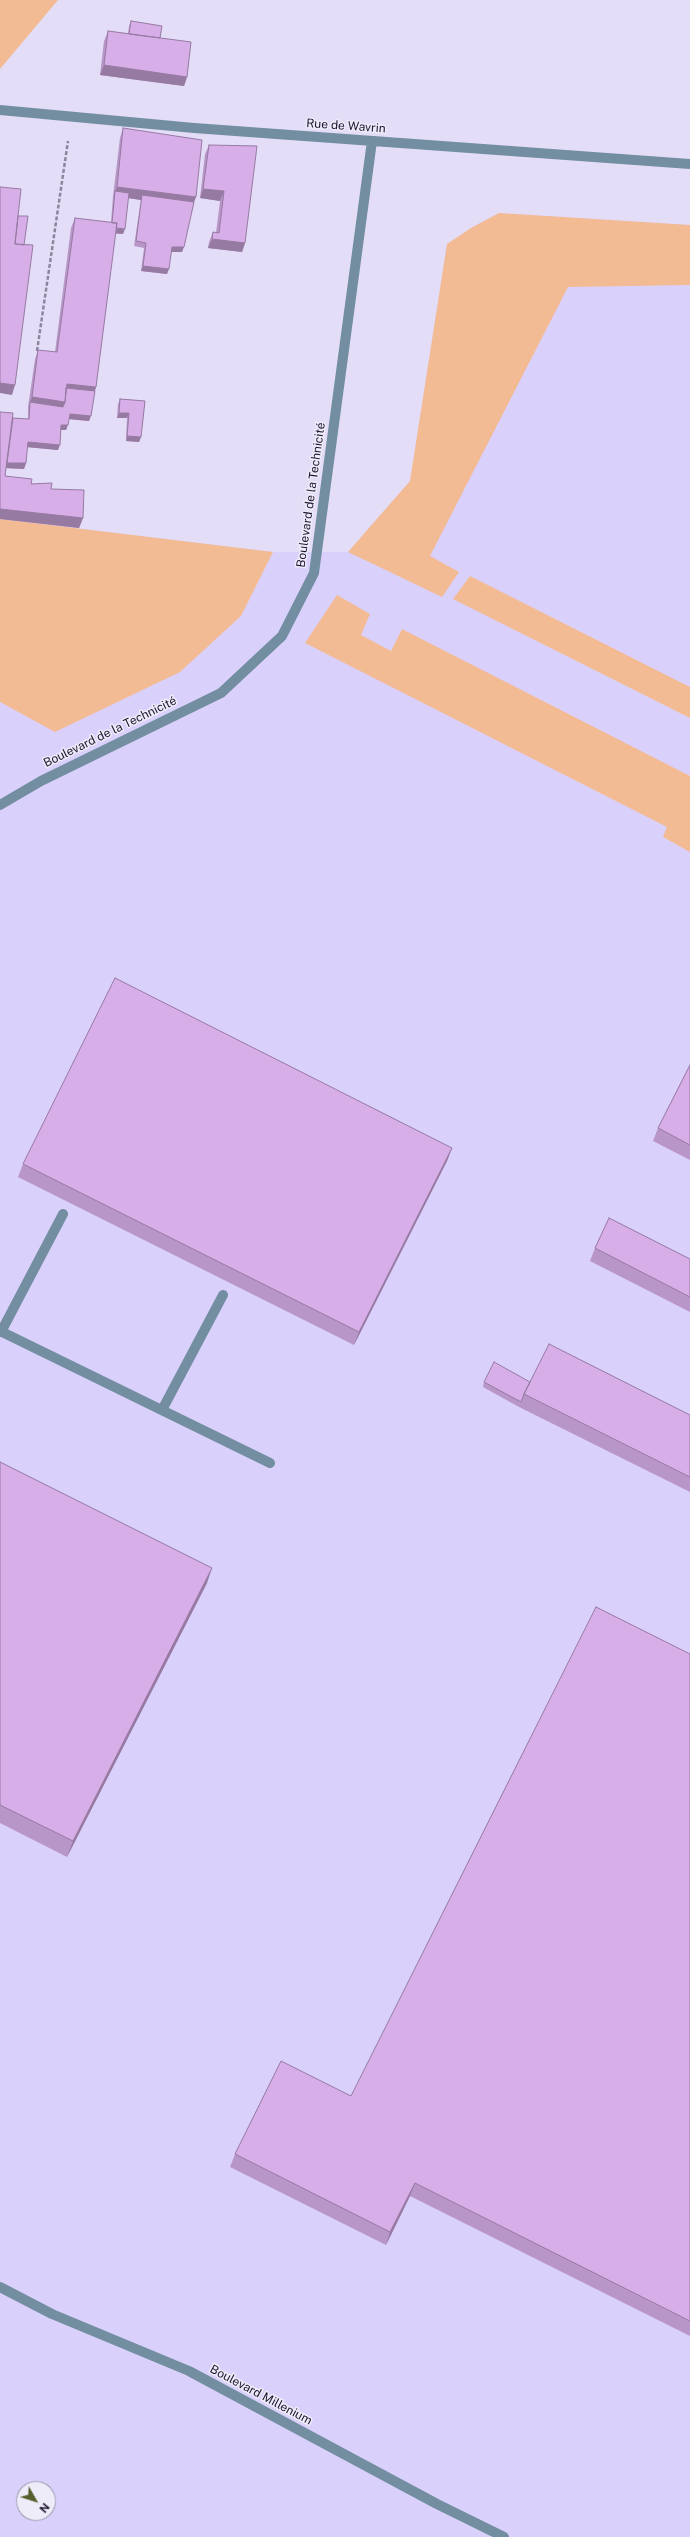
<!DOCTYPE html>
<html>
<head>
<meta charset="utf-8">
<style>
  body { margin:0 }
  #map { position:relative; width:690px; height:2537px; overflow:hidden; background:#e3ddf8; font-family:"Public Sans",sans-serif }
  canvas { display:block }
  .north { position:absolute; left:16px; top:2481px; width:40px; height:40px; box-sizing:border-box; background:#efecfa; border:1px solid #9b96a8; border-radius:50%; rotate:129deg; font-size:11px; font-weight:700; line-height:16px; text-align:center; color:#1c152d }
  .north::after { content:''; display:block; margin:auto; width:14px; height:18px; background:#575e2c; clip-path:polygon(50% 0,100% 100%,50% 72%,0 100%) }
</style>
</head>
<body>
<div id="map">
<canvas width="690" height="2537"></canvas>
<div class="north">N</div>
</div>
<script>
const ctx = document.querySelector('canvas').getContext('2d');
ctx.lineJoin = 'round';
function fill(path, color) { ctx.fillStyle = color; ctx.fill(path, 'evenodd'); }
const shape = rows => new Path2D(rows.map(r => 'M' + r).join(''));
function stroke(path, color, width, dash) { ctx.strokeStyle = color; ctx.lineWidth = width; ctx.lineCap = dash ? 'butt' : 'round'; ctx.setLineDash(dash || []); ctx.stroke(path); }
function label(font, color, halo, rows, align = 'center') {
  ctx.font = font + ' "Public Sans",sans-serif'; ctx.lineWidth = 3; ctx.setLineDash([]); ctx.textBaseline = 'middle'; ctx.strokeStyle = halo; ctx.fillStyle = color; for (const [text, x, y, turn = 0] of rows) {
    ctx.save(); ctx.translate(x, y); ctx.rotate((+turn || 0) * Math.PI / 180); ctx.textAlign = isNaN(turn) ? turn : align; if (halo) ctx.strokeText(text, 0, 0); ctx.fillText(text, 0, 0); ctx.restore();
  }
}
fill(shape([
  [499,213,690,225,690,2537,0,2537,0,519,273,552,348,552,410,481,447,244,471,228],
  [24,2489,48,2489,48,2513,24,2513]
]), '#dad0fc');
fill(shape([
  [0,0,58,0,0,69],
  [499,213,690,225,690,285,568,287,430,556,459,572,442,597,348,552,410,481,447,244,471,228],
  [0,519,273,552,241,616,180,672,55,732,0,702],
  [470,576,690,687,690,718,453,599],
  [337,595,370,614,361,635,391,651,402,629,690,776,690,852,663,837,667,827,305,643]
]), '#f3bb94');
stroke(shape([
  [37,351,68,141]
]), '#8b859e', 2.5, [4, 2]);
stroke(shape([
  [0,110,194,128,690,164],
  [0,805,41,781,221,693,282,636,314,573,372,141],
  [0,1331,270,1463],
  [1,1332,63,1214],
  [162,1410,223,1295],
  [0,2287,52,2314,189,2371,437,2504,504,2537]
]), '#728ea0', 10);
fill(shape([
  [131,21,160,38,187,77,184,86,100,75,104,41,108,31,128,34,129,26],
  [123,128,196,197,194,202,182,252,171,252,167,274,141,271,144,248,134,246,141,200,128,198,123,234,115,233,96,387,95,391,89,421,69,419,66,430,61,430,58,450,27,447,26,463,24,469,6,468,5,476,51,489,83,518,79,528,0,519,0,412,13,418,28,419,28,407,35,359,38,350,55,352,71,228,75,218,111,223,113,196,120,138],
  [209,145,245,243,242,252,208,248,209,242,213,232,216,233,220,201,200,198,205,154],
  [120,399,145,401,141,437,139,442,126,441,127,418,117,418,118,404],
  [690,1065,690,1160,653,1141,658,1128],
  [452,1148,447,1161,354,1345,18,1177,23,1164],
  [595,1248,690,1259,690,1312,590,1261],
  [484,1382,530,1382,690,1415,690,1492,519,1407,483,1387],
  [0,1462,207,1583,67,1857,0,1823],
  [690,1654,690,2336,410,2196,386,2245,230,2167,235,2154,351,2096]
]), '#b996c8');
fill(shape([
  [104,65,187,77,184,86,100,75],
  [117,187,196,197,192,207,142,195,141,200,115,196,115,191,113,196],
  [203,189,224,191,220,201,200,198],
  [112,228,125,229,123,234,110,233],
  [212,239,245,243,242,252,208,248],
  [172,247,184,247,182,252,170,252],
  [143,266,169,269,167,274,141,271],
  [0,383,15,385,12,395,0,393],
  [67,384,96,387,93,397,64,393],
  [32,397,65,402,61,412,30,402],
  [119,413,129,413,127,418,117,418],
  [70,414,91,416,89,421,68,419],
  [61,425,68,425,66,430,59,430],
  [127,436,141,437,139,442,126,441],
  [28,442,60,445,58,450,26,447],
  [6,463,26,463,24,469,4,468],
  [0,509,83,518,79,528,0,519],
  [452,1148,447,1161,354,1345,359,1332],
  [212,1568,207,1583,67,1857,73,1841],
  [415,2183,410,2196,386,2245,390,2232]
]), '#967aa2');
const building = shape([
  [131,21,162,26,160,38,129,34,131,21],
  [108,31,191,42,187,77,104,65,108,31],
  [123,128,202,140,196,197,117,187,123,128],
  [209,145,257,146,245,243,212,239,213,232,219,233,224,191,203,189,209,145],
  [0,187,21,189,15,244,33,245,15,385,0,383,0,187],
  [115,191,129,193,125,229,116,228,117,223,112,223,115,191],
  [142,195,194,202,184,247,172,247,169,269,143,266,146,243,136,241,142,195],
  [18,216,28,216,24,245,15,244,18,216],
  [75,218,117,223,96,387,67,384,65,402,32,397,38,350,57,352,75,218],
  [66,388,95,391,91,416,70,414,68,425,61,425,60,445,28,442,26,463,7,463,13,418,29,419,30,402,63,407,65,402,66,388],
  [120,399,145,401,141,437,127,436,129,413,119,413,120,399],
  [0,412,13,413,5,476,32,479,31,484,52,483,51,489,84,490,83,518,0,509,0,412],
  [115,978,452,1148,359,1332,23,1164,115,978],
  [690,1065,690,1145,658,1128,690,1065],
  [609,1218,690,1259,690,1297,595,1248,609,1218],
  [549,1344,690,1415,690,1477,524,1394,549,1344],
  [494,1362,530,1382,524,1394,521,1402,484,1382,494,1362],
  [0,1462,212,1568,73,1841,0,1805,0,1462],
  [596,1607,690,1654,690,2321,415,2183,390,2232,235,2154,281,2061,351,2096,596,1607]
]);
fill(building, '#d7aee8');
stroke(building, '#967aa2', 1);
label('12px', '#1c152d', '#efecfa', [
  ["Rue de Wavrin",346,126,4],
  ["Boulevard de la Technicité",311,495,-82],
  ["Boulevard de la Technicité",110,732,-26],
  ["Boulevard Millenium",261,2395,28]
]);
</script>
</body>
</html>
